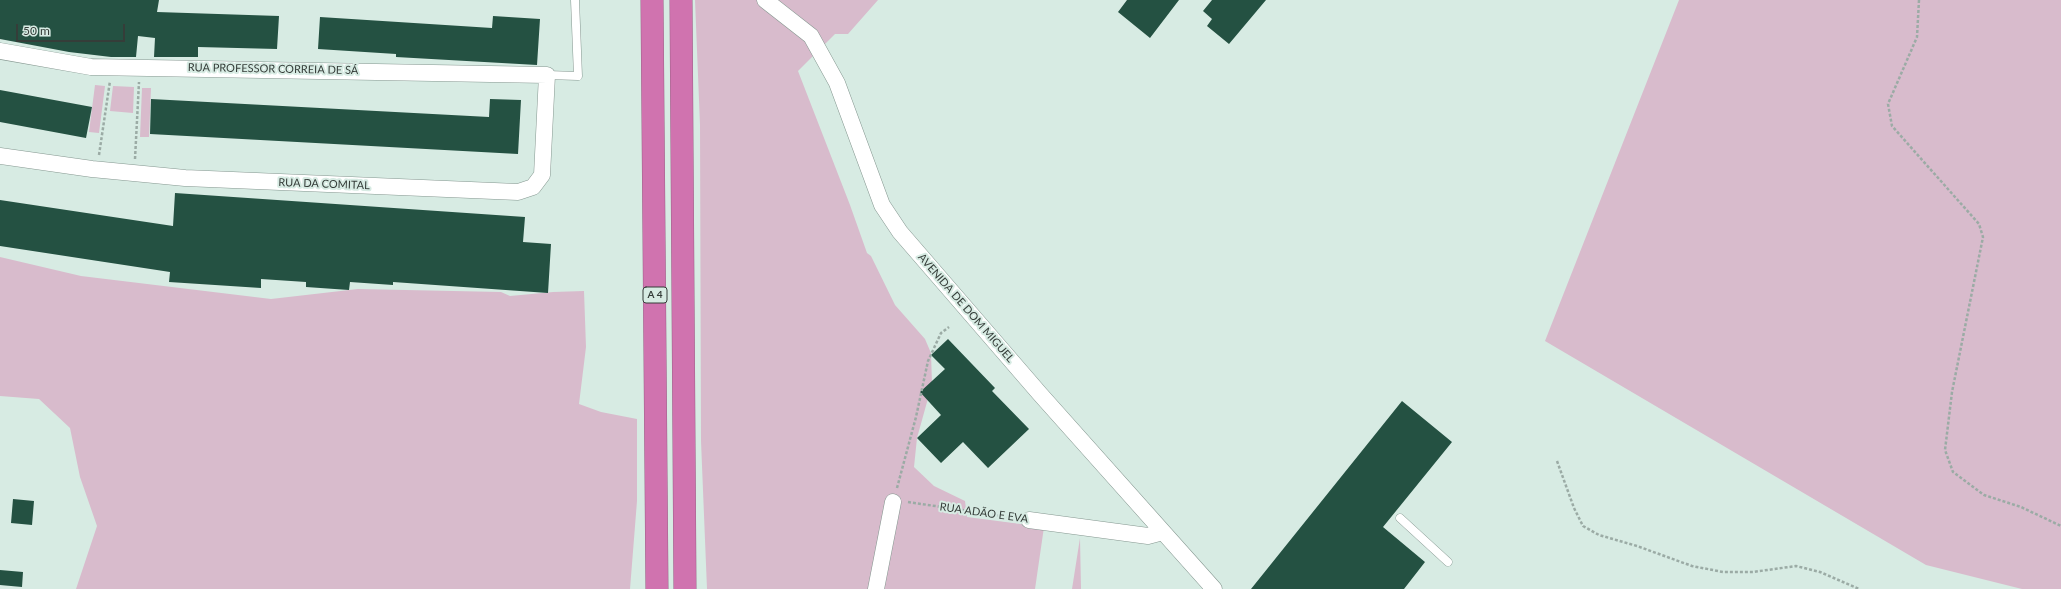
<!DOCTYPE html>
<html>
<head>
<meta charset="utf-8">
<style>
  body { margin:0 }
  #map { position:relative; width:2061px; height:589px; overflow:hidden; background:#d7ebe3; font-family:Lato,sans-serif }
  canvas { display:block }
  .scale { position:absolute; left:16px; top:24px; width:109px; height:18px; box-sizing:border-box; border:2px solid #353d39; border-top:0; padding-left:5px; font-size:12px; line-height:14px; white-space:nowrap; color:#353d39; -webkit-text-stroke:3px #d7ebe3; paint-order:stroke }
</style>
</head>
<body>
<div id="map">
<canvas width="2061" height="589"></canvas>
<div class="scale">50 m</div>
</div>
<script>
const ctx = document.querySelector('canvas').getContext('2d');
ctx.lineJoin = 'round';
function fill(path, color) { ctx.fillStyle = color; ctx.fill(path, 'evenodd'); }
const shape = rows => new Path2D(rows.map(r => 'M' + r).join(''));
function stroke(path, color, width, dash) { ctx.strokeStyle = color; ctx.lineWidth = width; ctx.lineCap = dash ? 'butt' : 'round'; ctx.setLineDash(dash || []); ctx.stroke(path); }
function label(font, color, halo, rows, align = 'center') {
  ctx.font = font + ' Lato,sans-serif'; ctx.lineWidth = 4; ctx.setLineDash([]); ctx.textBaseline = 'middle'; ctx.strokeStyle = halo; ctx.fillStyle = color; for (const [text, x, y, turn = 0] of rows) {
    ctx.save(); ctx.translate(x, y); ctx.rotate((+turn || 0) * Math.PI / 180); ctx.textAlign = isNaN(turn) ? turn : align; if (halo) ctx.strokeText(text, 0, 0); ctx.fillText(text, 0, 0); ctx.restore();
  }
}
fill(shape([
  [695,0,878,0,848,34,835,34,798,71,850,205,867,253,871,256,895,305,925,339,931,353,932,384,917,438,914,467,934,486,965,501,967,517,1044,527,1035,589,707,589,701,441,700,125],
  [1679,0,2061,0,2061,589,2022,589,1926,565,1545,341],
  [95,85,105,86,99,133,89,132],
  [113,86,134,87,133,113,110,111],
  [142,88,151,88,149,137,140,137],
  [0,257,81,276,271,299,358,289,501,292,510,296,553,292,584,291,586,347,579,404,601,412,637,419,637,501,630,589,76,589,97,526,80,477,70,428,39,399,0,396],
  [1080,538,1081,589,1072,589]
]), '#d8bbcc');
fill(shape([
  [0,0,159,0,157,12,279,16,277,49,198,47,198,57,154,57,155,38,138,36,136,57,111,57,69,52,0,39],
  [1127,0,1179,0,1150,38,1118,12],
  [1212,0,1266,0,1229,44,1207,26,1212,19,1203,11],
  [493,16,540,19,537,65,396,57,396,54,318,49,320,17,492,28],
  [0,90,92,107,86,138,0,122],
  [151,99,489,117,490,99,521,100,518,154,150,134],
  [175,193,525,217,523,242,551,244,548,293,393,282,393,285,350,282,349,290,306,287,306,282,261,279,261,288,169,282,170,272,0,246,0,200,173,226],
  [948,339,995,388,992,391,1029,429,988,468,963,442,941,463,917,438,941,415,920,392,945,369,931,355],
  [1402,401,1452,442,1383,527,1425,562,1404,589,1251,589],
  [13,499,34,501,32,525,11,523],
  [0,570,23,572,22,587,0,585]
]), '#245142');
const lane = shape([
  [547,75,578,76,575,0],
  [1400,518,1448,562]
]);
const street = shape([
  [765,0,811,36,837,83,882,205,900,232,1040,394,1214,589],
  [0,51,91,67,547,75,542,175,533,187,518,192,185,178,92,169,0,156],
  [1029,520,1148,536,1163,532],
  [876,589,893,502]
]);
const highway = shape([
  [652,0,657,589],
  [681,0,685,589]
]);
stroke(lane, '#859790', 9);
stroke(street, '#859790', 17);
stroke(highway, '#9a6086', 23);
stroke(shape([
  [1919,0,1917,37,1888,104,1892,126,1979,224,1983,237,1952,392,1945,450,1953,472,1984,495,2021,507,2061,526],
  [99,155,110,81],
  [135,159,139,82],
  [1557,461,1574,508,1583,526,1599,535,1637,546,1692,566,1723,572,1753,572,1796,566,1820,572,1859,589],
  [897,488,916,417,928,361,941,333,949,327],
  [908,502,1016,518]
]), '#9baba5', 2.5, [3, 2]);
stroke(lane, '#fff', 8);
stroke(street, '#fff', 16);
stroke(highway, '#d073af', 22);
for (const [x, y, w] of [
  [655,295,24]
]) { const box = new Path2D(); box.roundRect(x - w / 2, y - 8, w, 16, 3); ctx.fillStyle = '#d7ebe3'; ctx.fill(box); stroke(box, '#353d39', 1); }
label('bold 10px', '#353d39', null, [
  ["A 4",655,295]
]);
label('11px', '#353d39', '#d7ebe3', [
  ["RUA PROFESSOR CORREIA DE SÁ",273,69,1],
  ["RUA DA COMITAL",324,184,2],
  ["AVENIDA DE DOM MIGUEL",966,308,49],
  ["RUA ADÃO E EVA",984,513,8]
]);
</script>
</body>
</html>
